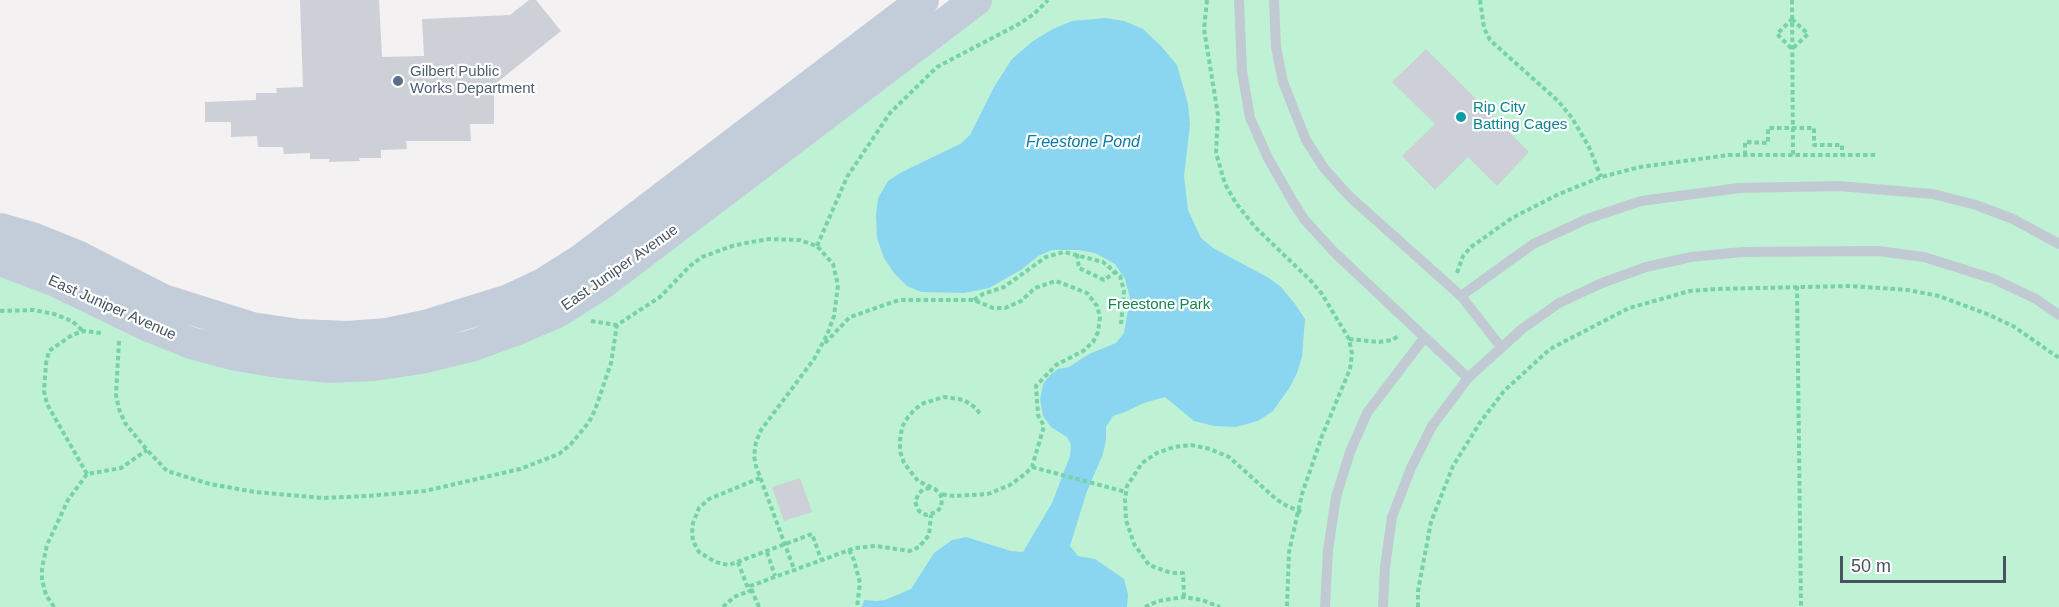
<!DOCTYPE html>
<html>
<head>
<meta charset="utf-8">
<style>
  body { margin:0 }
  #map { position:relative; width:2059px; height:607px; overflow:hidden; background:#f3f1f1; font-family:Arial,sans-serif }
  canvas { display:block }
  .scale { position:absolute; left:1840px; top:556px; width:166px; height:27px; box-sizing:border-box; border:3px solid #485360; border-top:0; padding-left:8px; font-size:18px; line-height:21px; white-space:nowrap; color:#485360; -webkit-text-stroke:4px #fff; paint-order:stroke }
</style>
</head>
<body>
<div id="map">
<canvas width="2059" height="607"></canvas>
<div class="scale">50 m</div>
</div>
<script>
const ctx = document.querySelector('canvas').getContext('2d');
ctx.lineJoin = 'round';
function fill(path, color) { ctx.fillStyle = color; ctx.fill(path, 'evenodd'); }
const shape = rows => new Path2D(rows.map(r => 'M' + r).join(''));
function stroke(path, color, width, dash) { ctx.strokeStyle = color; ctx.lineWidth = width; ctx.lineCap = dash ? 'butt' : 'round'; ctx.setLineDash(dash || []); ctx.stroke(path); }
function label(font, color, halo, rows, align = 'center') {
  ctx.font = font + ' Arial,sans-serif'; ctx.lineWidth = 4.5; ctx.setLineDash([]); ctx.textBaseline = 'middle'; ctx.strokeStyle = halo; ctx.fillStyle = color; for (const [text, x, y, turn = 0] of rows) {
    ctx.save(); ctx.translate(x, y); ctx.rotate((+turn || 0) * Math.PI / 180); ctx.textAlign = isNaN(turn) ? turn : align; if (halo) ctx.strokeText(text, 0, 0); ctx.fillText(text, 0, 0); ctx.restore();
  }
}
fill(shape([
  [992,0,2059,0,2059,607,0,607,0,272,174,351,477,355,928,48]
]), '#bff2d5');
fill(shape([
  [1106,18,1124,21,1143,29,1161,46,1177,65,1188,104,1190,125,1184,176,1188,210,1201,238,1213,248,1269,278,1281,287,1295,304,1305,319,1302,357,1297,373,1290,387,1273,411,1258,421,1236,427,1214,426,1194,421,1165,397,1144,403,1125,412,1113,416,1106,427,1106,440,1103,454,1087,491,1070,546,1078,556,1095,559,1124,579,1128,594,1127,607,862,607,864,600,877,601,885,600,911,589,934,553,952,540,966,537,1011,551,1023,552,1052,503,1070,456,1071,445,1067,437,1051,427,1043,416,1040,399,1043,384,1050,375,1058,369,1069,367,1089,354,1116,343,1124,333,1130,298,1125,279,1115,264,1095,253,1078,250,1052,250,1038,256,1021,270,989,288,964,293,921,292,907,286,894,273,884,258,877,238,876,216,878,198,888,181,902,172,960,144,970,135,994,87,1012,59,1033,41,1053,29,1072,21]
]), '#8ad6f1');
fill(shape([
  [300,0,379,0,382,57,424,56,422,19,510,15,529,0,536,0,561,31,494,85,494,124,470,124,471,141,406,141,407,149,381,150,381,158,359,158,360,161,329,162,329,159,310,159,310,153,284,154,283,147,258,147,257,136,231,137,231,122,205,122,205,102,256,100,256,93,277,93,276,88,303,87],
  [1426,49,1529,152,1497,186,1468,157,1435,190,1402,156,1435,124,1392,82],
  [800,478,812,512,784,521,772,487]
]), '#cdd0d6');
stroke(shape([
  [1207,0,1204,29,1218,115,1216,153,1225,184,1236,203,1255,227,1311,281,1322,294,1349,339,1352,354,1350,369,1322,436,1302,494,1289,552,1287,607],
  [1480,0,1484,28,1490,40,1559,102,1572,118,1589,147,1601,177],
  [1792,0,1793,155],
  [1792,19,1808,34,1792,49,1777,34,1792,19],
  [1745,155,1745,142,1768,143,1768,128,1814,128,1814,145,1842,145,1842,155],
  [817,246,847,177,890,113,937,67,1019,24,1034,14,1048,0],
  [1077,254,1079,268,1104,280,1115,272],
  [1457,273,1463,256,1471,247,1512,218,1559,194,1601,177,1640,167,1729,155,1877,155],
  [1797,286,1801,607],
  [974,300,983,294,1004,287,1046,257,1064,252,1103,262,1120,276,1124,291,1121,324],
  [0,311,34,310,54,314,72,321,83,331],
  [591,321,617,325],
  [1349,339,1379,342,1392,340,1400,335],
  [119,341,116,395,119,409,125,423,147,450,167,471,210,484,255,492,323,498,368,496,425,491,520,469,559,454,571,444,589,422,595,410,611,363,617,325,660,297,690,266,702,257,732,246,751,242,769,239,800,240,817,246,833,264,838,285,834,316,827,335,814,359,761,430,756,442,754,456,756,466,794,569],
  [825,343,850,317,899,300,974,300,993,308,1005,308,1021,301,1035,288,1056,281,1087,293,1097,306,1100,317,1098,332,1093,342,1083,351,1056,365,1036,386,1038,415,1044,426,1032,467,1025,474,1010,485,988,494,954,496,940,494],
  [1032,467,1126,492],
  [87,474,47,404,44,391,46,363,49,351,72,335,84,331,101,333],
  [760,478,709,499,699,508,693,523,692,533,693,541,699,552,715,562,729,565,812,534,821,559],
  [930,488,924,489,919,493,915,502,919,511,926,515,937,512,941,507,942,499,940,494,935,489,918,481,904,463,900,451,900,440,902,427,908,417,915,409,924,403,944,397,964,400,976,408,980,414],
  [849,550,854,560,860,583,857,607],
  [767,552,775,576],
  [738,562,749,591],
  [1184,597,1183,573,1171,573,1149,565,1134,544,1126,520,1125,499,1127,486,1142,463,1157,453,1174,447,1191,445,1210,449,1229,457,1276,499,1287,506,1304,513],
  [54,607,46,595,42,580,42,568,47,545,68,500,87,474,121,468,147,450],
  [723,607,734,597,752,590],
  [759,607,750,586,855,548,876,546,910,551,919,547,929,535,931,515],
  [1145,607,1158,601,1184,597,1202,600,1220,607],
  [1418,607,1418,591,1431,522,1453,466,1479,424,1504,391,1550,349,1629,308,1690,291,1716,289,1850,286,1908,290,1939,296,1987,314,2013,326,2059,358]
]), '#75d2a9', 4, [4.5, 3]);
stroke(shape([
  [1239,0,1242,71,1250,118,1268,158,1293,202,1304,219,1334,252,1468,378],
  [1274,0,1276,47,1283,82,1306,140,1324,168,1349,196,1461,296,1501,347],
  [1461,296,1533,244,1587,219,1641,201,1739,188,1839,186,1933,194,1976,205,2013,219,2059,244],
  [1325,607,1328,550,1336,497,1350,452,1367,413,1424,338],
  [1383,607,1385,567,1392,517,1411,468,1432,426,1468,378,1522,329,1559,303,1602,283,1646,267,1691,257,1742,252,1878,251,1924,257,1994,279,2036,299,2059,315]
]), '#c1cad3', 10);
stroke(shape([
  [0,229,35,239,77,256,163,300,252,328,299,335,348,337,387,334,425,326,509,300,543,284,581,260,923,0],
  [0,260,56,281,151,327,191,343,236,355,279,362,330,367,374,365,421,358,471,346,515,330,557,312,600,285,976,0]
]), '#c3cdda', 32);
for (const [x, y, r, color] of [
  [398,81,6,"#5c6f8a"],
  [1461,117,6,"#0f9aa8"]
]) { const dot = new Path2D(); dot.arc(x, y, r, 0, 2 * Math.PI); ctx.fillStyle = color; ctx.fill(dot); stroke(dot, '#fff', 2); }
label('15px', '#4e5e75', '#fff', [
  ["Gilbert Public",410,72],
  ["Works Department",410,89]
], 'left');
label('15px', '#0d838f', '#fff', [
  ["Rip City",1473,108],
  ["Batting Cages",1473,125]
], 'left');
label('15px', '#485360', '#fff', [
  ["East Juniper Avenue",620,268,-35],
  ["East Juniper Avenue",112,308,24]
]);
label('15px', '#138753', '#fff', [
  ["Freestone Park",1159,305]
]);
label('italic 16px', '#067ba5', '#fff', [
  ["Freestone Pond",1083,143]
]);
</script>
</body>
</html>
